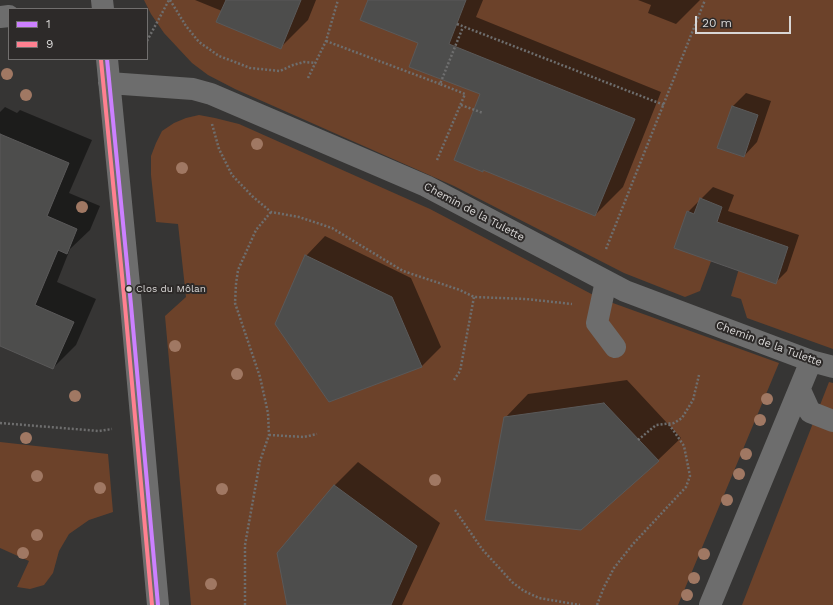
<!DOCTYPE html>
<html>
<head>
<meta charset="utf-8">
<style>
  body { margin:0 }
  #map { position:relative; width:833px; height:605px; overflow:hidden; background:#363534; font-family:"Work Sans",sans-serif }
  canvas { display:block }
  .legend { position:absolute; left:8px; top:8px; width:140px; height:52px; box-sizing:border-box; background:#2d2a29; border:1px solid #716f6e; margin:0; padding:5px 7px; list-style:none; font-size:12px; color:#d8d6d5 }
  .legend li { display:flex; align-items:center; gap:8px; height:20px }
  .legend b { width:20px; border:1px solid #716f6e }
  .scale { position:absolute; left:695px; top:16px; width:96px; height:18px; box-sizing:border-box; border:2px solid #d8d6d5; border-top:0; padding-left:5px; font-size:12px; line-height:14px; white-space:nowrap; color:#d8d6d5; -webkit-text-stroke:3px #2d2a29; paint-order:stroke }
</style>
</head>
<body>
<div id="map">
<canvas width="833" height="605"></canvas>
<ul class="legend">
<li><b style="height:5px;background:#cc80ff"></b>1</li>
<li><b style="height:5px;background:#ff8090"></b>9</li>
</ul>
<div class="scale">20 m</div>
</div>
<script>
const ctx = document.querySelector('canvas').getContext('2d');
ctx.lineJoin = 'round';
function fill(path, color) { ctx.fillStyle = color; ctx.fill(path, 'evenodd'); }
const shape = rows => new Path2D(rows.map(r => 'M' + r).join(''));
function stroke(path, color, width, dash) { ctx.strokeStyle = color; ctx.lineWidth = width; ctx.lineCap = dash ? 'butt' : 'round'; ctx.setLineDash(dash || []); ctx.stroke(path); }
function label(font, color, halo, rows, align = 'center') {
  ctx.font = font + ' "Work Sans",sans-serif'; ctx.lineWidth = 4; ctx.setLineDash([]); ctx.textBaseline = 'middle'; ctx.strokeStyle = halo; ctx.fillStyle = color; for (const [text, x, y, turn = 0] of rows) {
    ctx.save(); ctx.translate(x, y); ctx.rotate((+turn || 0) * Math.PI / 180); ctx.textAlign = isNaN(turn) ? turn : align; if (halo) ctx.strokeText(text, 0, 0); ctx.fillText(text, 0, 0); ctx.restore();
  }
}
fill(shape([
  [144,0,833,0,833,349,747,318,741,299,731,296,740,265,713,256,700,291,685,297,624,273,454,186,235,89,208,75,192,63,164,33,151,14],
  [199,115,215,118,239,124,430,209,599,298,779,363,678,605,191,605,165,316,186,297,178,224,156,222,151,175,151,156,156,143,162,131,174,123,186,118],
  [829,382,833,383,833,605,742,605],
  [0,442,108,454,113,512,89,520,69,534,59,551,53,573,44,585,30,589,17,587,29,561,0,548]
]), '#6c422a');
fill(shape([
  [195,0,316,0,308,20,281,47,222,11],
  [369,0,483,0,476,17,661,92,623,187,595,215,481,93],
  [638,0,700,0,676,24,648,13,651,5],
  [746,93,771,101,757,142,744,156,733,106],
  [5,107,17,113,20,110,92,140,69,193,100,206,90,230,70,249,57,282,96,299,76,345,53,368,0,345,0,112],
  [713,187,734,195,728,211,799,235,787,271,775,283,688,212],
  [325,236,411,278,441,347,422,366,329,400,306,256],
  [627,380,681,438,658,460,505,418,528,394],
  [358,462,440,523,402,605,288,605,278,553,335,485]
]), '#0007');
const building = shape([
  [226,0,301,0,281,49,216,22,226,0],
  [368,0,466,0,449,44,635,119,595,216,483,170,483,172,454,160,480,94,409,67,418,43,360,20,368,0],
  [732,106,758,115,744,157,717,148,732,106],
  [0,134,69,163,47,216,77,229,67,254,58,250,35,305,74,322,53,369,0,346,0,134],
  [700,198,722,207,717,222,788,247,776,284,674,248,687,211,694,214,700,198],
  [305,255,392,297,422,367,329,402,275,324,305,255],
  [604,403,659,461,581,530,485,520,504,417,604,403],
  [334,485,417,546,391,605,287,605,277,553,334,485]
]);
fill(building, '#4d4d4c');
stroke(building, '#5a5959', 1);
stroke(shape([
  [170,0,186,26,199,42,219,56,235,62,250,68,280,71,293,65,304,62,316,63],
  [457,24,664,105],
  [147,41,169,0],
  [326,41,440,84],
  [308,78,326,41,338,0],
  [461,105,483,113],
  [212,124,219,149,232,175,252,196,271,212,299,217,332,228,403,271,460,290,474,297,526,299,572,304],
  [437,160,465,94,440,84,463,27],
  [606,249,705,0],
  [454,380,460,371,474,297],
  [0,423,99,431,112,429],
  [269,435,304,437,317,434],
  [638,440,656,425,674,423,682,418,693,400,699,375],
  [455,510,482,549,512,582,524,591,539,598,580,605],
  [245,605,245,545,260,461,269,435,268,413,260,377,235,303,236,284,238,270,256,230,271,212],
  [597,605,604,587,614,568,633,544,686,487,690,476,684,446,678,437,668,423]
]), '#6e6e6e', 2.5, [2, 2]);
stroke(shape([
  [102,0,103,9],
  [0,17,9,16],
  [107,59,131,305,158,605],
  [109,83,193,89,211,94,426,186,625,291,811,361,833,367],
  [606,281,597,323,615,347],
  [800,390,810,412,833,421],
  [710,605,811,361]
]), '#6d6d6d', 22);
stroke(shape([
  [107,59,131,305,158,605]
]), '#cc80ff', 4);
stroke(shape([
  [101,60,125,306,152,605]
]), '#ff8090', 4);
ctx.fillStyle = '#a07863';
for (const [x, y] of [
  [7,74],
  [26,95],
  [257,144],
  [182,168],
  [82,207],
  [175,346],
  [237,374],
  [75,396],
  [767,399],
  [760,420],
  [26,438],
  [746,454],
  [739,474],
  [37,476],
  [435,480],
  [100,488],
  [222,489],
  [727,500],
  [37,535],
  [23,553],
  [704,554],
  [694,578],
  [211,584],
  [687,595]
]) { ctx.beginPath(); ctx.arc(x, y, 6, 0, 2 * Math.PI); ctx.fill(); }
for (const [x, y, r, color] of [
  [129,289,3.5,"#d8d6d5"]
]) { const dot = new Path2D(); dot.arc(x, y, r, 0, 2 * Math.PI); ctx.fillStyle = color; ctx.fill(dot); stroke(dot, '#2d2a29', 1.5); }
label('10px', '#d8d6d5', '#2d2a29', [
  ["Clos du Môlan",136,289]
], 'left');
label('11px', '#d8d6d5', '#2d2a29', [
  ["Chemin de la Tulette",474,212,28],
  ["Chemin de la Tulette",769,344,20]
]);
</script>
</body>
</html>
